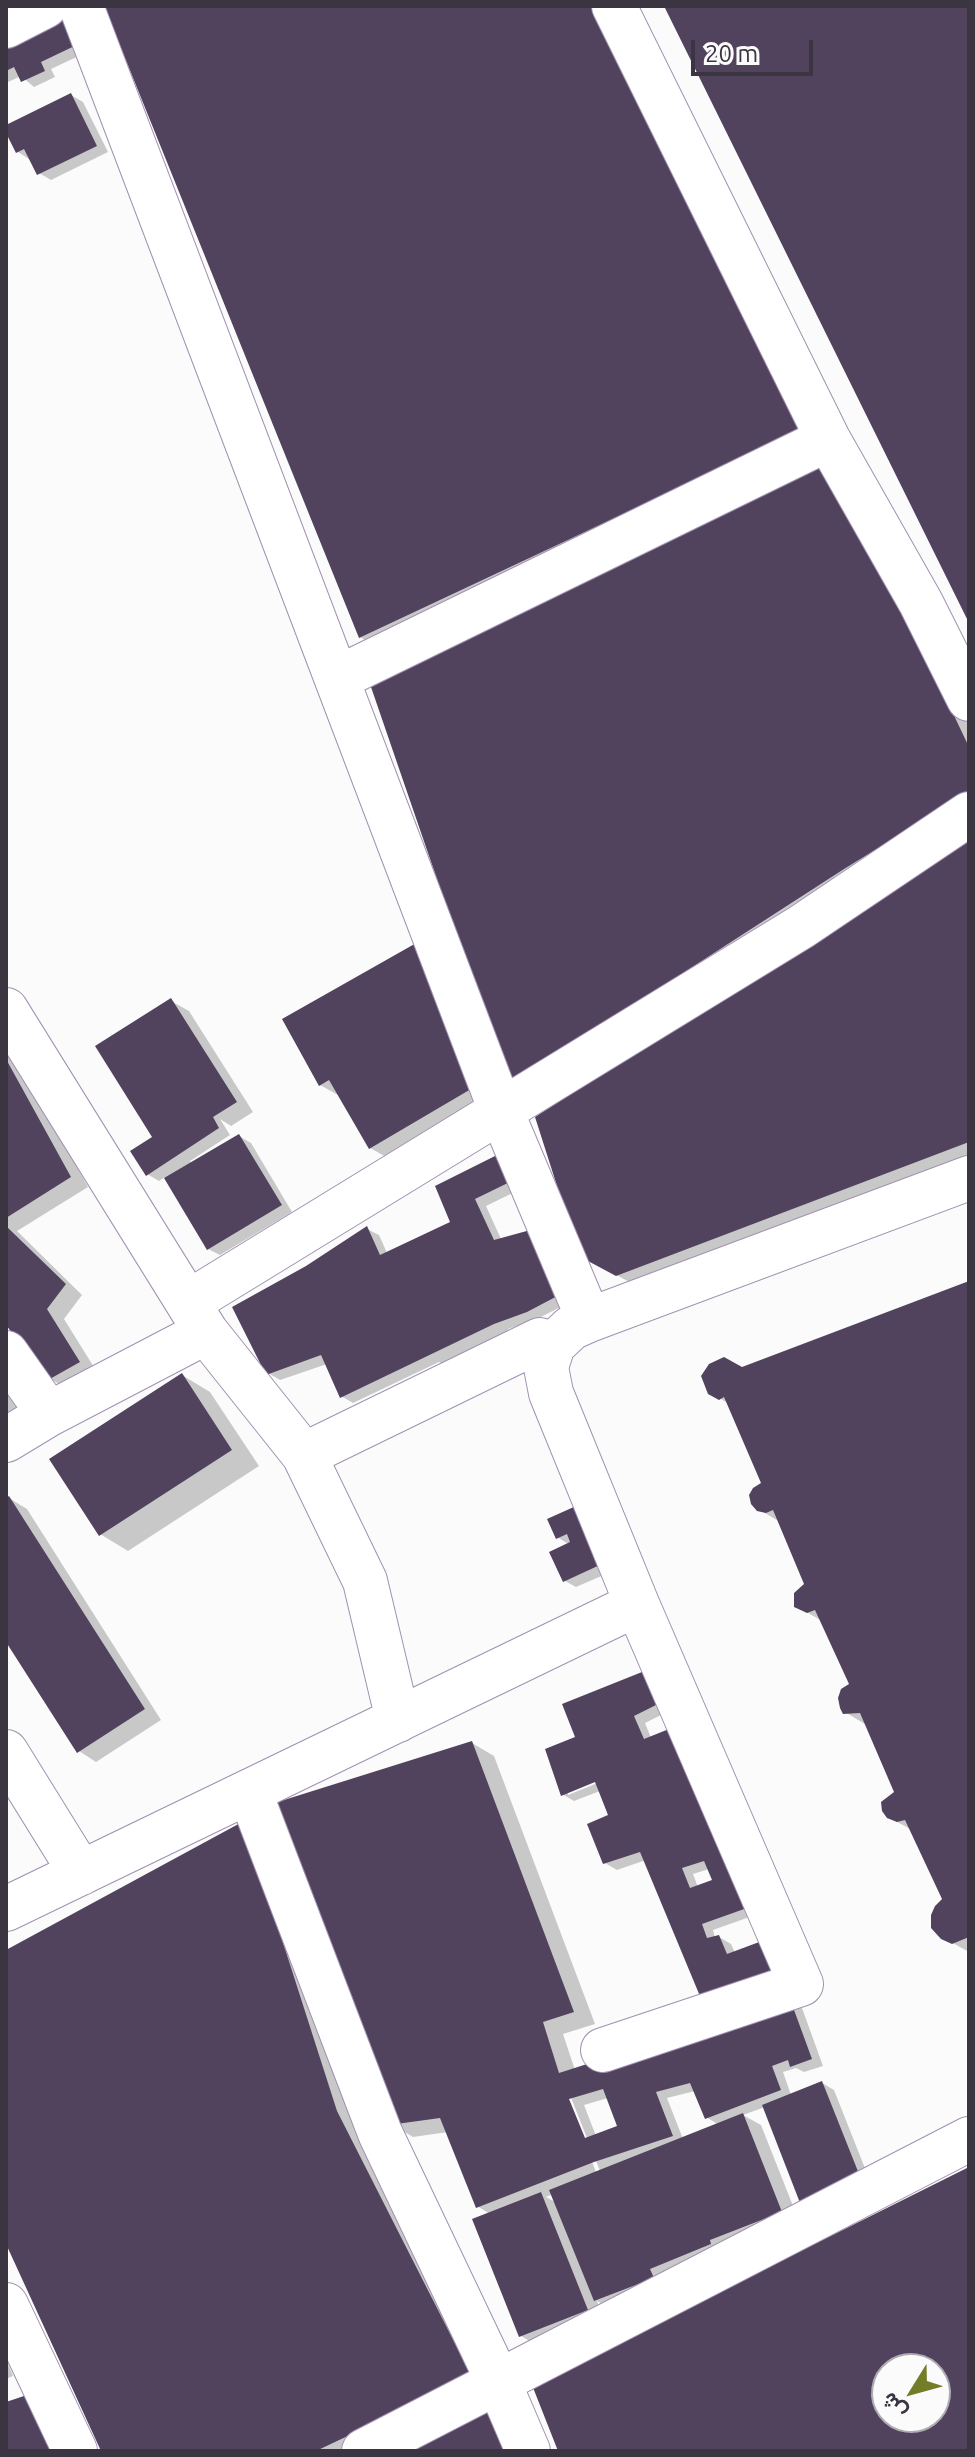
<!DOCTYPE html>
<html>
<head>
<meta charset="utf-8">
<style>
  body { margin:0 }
  #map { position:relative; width:975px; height:2457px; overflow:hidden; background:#fbfbfb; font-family:Ubuntu,Vazirmatn,sans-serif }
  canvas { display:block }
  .frame { position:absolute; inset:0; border:8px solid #3b3441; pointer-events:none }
  .north { position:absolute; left:871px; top:2353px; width:80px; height:80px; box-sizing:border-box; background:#fbfbfb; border:2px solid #aeabb1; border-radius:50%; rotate:233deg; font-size:22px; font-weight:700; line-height:32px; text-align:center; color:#3b3441 }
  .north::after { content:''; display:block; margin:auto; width:28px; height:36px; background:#737d28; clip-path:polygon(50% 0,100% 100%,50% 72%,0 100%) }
  .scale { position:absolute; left:691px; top:40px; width:122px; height:36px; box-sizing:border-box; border:4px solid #3b3441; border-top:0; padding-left:10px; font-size:24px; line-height:28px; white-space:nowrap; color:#3b3441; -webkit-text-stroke:6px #fbfbfb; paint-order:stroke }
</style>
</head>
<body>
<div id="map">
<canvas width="975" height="2457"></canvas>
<div class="frame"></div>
<div class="north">ش</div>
<div class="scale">20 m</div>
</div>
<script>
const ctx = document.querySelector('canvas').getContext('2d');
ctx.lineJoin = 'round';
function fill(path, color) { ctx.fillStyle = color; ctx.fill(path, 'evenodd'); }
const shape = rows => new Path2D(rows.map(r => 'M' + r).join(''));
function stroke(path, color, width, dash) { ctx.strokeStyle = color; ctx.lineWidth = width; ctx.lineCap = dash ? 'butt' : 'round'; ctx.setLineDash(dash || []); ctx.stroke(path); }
fill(shape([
  [106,6,823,443,382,650,360,637],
  [72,14,96,48,51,69,55,77,34,87,21,76,6,83,6,44],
  [71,95,83,102,108,152,51,180,39,173,29,159,18,152,6,127],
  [818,469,840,482,947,676,969,723,969,812,531,1097],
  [969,841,969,1162,640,1288,613,1273],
  [418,945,488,1099,388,1158,370,1148,338,1095,320,1085],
  [171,1001,189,1011,253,1112,231,1126,220,1119,230,1135,190,1161,192,1164,239,1136,251,1143,292,1212,220,1255,208,1249,165,1177,159,1181,147,1174,155,1138],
  [6,1041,88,1187,17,1231,82,1295,64,1319,97,1372,67,1389,49,1378,6,1322],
  [503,1155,525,1187,486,1206,501,1239,576,1299,539,1318,508,1329,510,1334,445,1365,439,1362,353,1403,341,1396,327,1364,280,1380,268,1373,307,1267,367,1229,379,1235,387,1253,450,1224],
  [969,1283,969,1952,942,1937,944,1900,912,1830,888,1817,896,1793,868,1726,845,1712,851,1684,822,1621,796,1606,806,1585,780,1522,758,1509,764,1484,729,1404,710,1392,742,1370],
  [6,1365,34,1404,6,1422],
  [182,1375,210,1392,259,1466,128,1551,100,1534],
  [9,1498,27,1509,161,1720,96,1762,79,1751,6,1638,6,1501],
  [587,1515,613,1571,576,1587,565,1581,570,1545,557,1537],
  [642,1674,654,1681,667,1712,645,1723,651,1738,758,1914,713,1930,715,1938,719,1937,731,1944,735,1953,716,2007,646,1860,617,1870,605,1863,611,1816,600,1791,574,1801,562,1794,578,1738],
  [603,1776,605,1780,568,1795,568,1791],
  [709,1869,715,1882,698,1887,693,1874],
  [472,1743,494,1756,595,2024,563,2034,575,2070,790,2001,802,2008,823,2066,804,2072,796,2068,783,2072,791,2095,822,2083,834,2090,874,2191,765,2107,743,2115,761,2125,799,2221,729,2249,719,2243,722,2251,613,2310,597,2301,604,2320,538,2346,521,2336,490,2214,477,2206,448,2132,413,2137,391,2124],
  [564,2090,568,2090,600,2171,596,2172],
  [695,2091,706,2117,719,2125,683,2139,667,2098],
  [608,2098,619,2127,596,2136,584,2105],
  [553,2194,557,2203,546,2197],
  [244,1823,493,2389,363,2451,104,2451,6,2239,6,1952],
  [6,2359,13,2376,6,2379]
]), '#0003');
fill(shape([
  [104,6,607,6,802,430,359,638],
  [664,6,969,6,969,623],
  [72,11,85,41,41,62,45,71,21,82,14,67,6,71,6,42],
  [71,93,97,146,37,175,24,149,16,153,6,133,6,125],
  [818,467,928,661,969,747,969,792,844,869,508,1086,371,687],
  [969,839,969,1142,616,1276,588,1261,558,1189,535,1117],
  [418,942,471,1089,369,1149,329,1080,319,1086,282,1019],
  [171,998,237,1102,213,1117,219,1128,146,1176,130,1151,152,1137,95,1046],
  [6,1059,71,1177,6,1218],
  [239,1134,282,1205,207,1250,164,1178],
  [503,1152,514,1180,475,1199,494,1240,534,1229,565,1292,527,1312,494,1324,340,1398,321,1355,266,1375,232,1307,306,1266,367,1226,380,1255,450,1222,435,1186],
  [6,1226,66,1284,47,1309,80,1362,48,1380,6,1325],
  [969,1281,969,1937,952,1944,941,1939,931,1928,931,1915,935,1906,942,1899,905,1820,897,1822,887,1818,882,1811,881,1802,894,1792,860,1713,843,1714,840,1708,838,1698,841,1689,849,1684,815,1610,807,1613,794,1607,794,1593,804,1584,773,1510,766,1513,757,1511,751,1504,749,1495,753,1488,761,1483,724,1397,719,1400,708,1394,701,1376,709,1364,724,1357,742,1367],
  [182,1373,232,1450,99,1536,49,1459],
  [9,1496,145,1709,77,1753,6,1642,6,1498],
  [576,1506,602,1564,563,1582,549,1552,570,1542,567,1534,556,1539,547,1519],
  [642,1672,656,1705,634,1716,644,1739,674,1727,747,1908,702,1924,707,1938,719,1935,727,1954,770,1938,786,1972,702,2001,640,1852,603,1864,587,1824,608,1815,595,1782,561,1796,545,1749,575,1737,562,1704],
  [704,1861,712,1880,690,1888,682,1868],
  [472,1741,574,2012,543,2022,559,2073,790,1999,812,2059,790,2067,788,2060,772,2066,781,2090,705,2119,690,2083,656,2092,673,2136,594,2162,476,2208,440,2118,389,2125,268,1805],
  [603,2089,617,2126,585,2138,569,2099],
  [244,1821,337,2111,472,2377,316,2451,101,2451,6,2244,6,1950],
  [822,2081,863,2184,802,2208,762,2105],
  [743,2113,782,2212,710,2240,711,2244,650,2269,654,2278,594,2301,549,2190],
  [969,2167,969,2451,558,2451,532,2385],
  [887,2369,935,2369,935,2417,887,2417],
  [541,2192,588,2310,519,2337,472,2219],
  [27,2395,53,2451,6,2451,6,2402],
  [492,2410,512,2451,411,2451]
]), '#51425e');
const minor = shape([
  [81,6,501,1111,589,1320],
  [614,6,828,439,921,603,969,699],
  [6,26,45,6],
  [338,678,828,439],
  [6,1010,206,1332,304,1455,365,1581,398,1720],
  [189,1302,801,927,969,814],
  [6,1353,49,1414],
  [6,1440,49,1414,206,1332],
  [304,1455,540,1340,553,1345],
  [6,1752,81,1873],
  [250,1793,380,2133,498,2381,528,2451],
  [6,1909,637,1604],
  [603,2050,801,1984,637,1604,551,1393,546,1367,553,1345,571,1328,589,1320,969,1178],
  [6,2305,75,2451],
  [364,2451,969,2139]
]);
stroke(minor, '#a191b1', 46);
stroke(minor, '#fff', 44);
</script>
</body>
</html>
